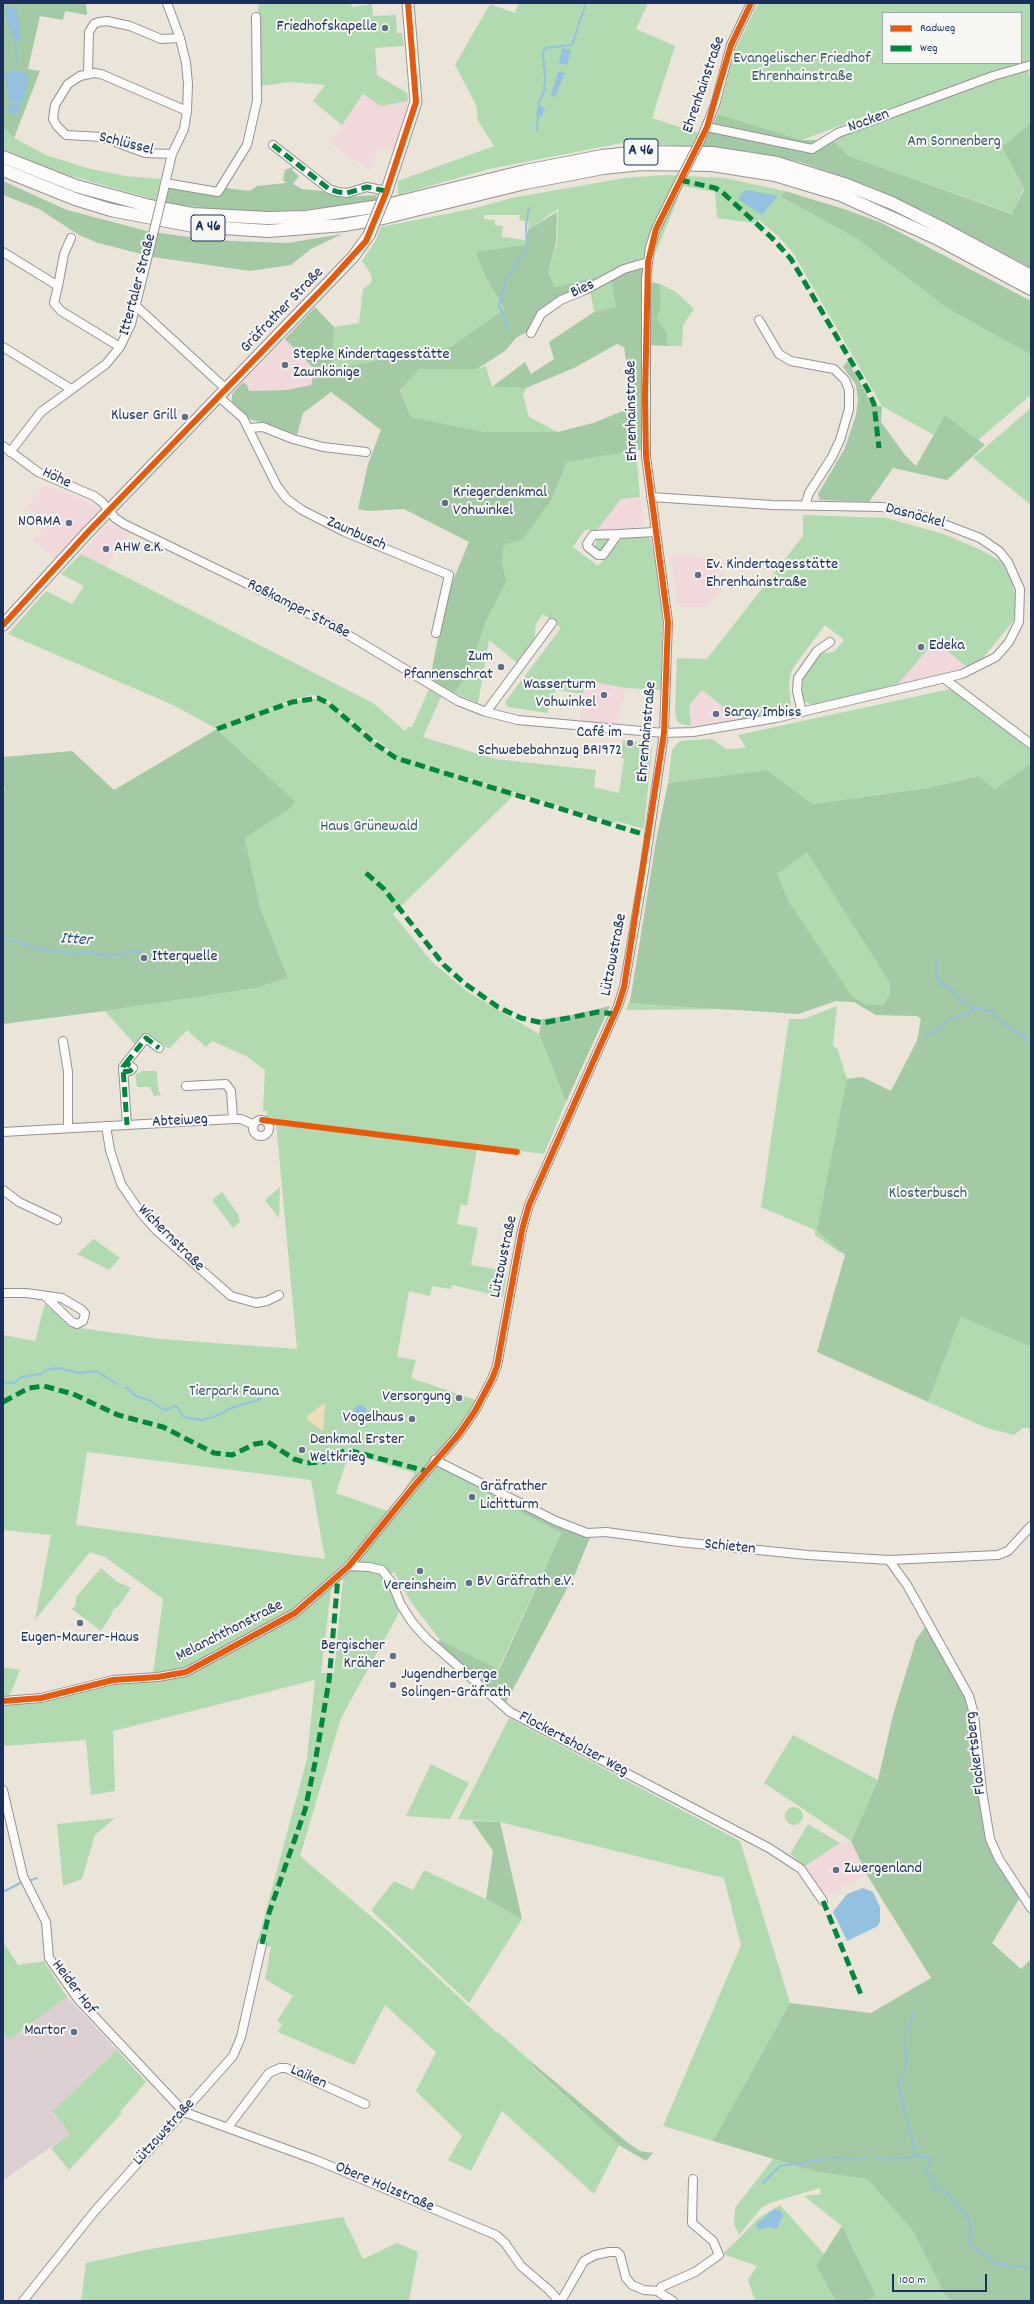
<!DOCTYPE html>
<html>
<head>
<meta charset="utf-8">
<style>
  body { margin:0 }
  #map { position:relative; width:1034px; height:2304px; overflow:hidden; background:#ebe4d9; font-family:Dekko,sans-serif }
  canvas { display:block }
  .frame { position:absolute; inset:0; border:4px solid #1b2f5e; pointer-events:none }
  .legend { position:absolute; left:882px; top:12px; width:140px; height:52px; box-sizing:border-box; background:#f6f6f2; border:1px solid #9ea6b7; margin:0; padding:5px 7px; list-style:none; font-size:12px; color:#1b2f5e }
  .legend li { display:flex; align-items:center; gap:8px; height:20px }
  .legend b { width:20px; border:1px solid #9ea6b7 }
  .scale { position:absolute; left:892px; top:2274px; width:95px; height:18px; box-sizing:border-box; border:2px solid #1b2f5e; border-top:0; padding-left:5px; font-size:12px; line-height:14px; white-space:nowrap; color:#1b2f5e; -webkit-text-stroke:3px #f6f6f2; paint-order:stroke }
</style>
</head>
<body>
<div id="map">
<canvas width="1034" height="2304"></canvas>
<div class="frame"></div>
<ul class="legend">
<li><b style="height:5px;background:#e8590c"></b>Radweg</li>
<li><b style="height:5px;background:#00873e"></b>Weg</li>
</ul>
<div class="scale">100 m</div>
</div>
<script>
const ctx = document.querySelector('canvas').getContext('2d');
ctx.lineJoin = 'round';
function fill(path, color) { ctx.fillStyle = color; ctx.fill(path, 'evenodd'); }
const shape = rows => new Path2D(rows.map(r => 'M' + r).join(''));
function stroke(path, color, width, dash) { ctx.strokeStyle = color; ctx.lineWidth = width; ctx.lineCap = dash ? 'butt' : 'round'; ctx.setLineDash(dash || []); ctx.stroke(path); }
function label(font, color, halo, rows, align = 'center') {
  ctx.font = font + ' Dekko,sans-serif'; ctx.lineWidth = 4; ctx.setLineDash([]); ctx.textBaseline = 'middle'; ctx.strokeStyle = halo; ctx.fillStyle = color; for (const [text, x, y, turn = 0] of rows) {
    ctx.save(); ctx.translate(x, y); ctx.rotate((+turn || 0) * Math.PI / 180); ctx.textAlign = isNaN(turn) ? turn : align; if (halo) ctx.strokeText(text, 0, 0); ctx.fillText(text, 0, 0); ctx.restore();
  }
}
fill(shape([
  [363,94,381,106,408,101,392,152,378,147,370,170,330,143],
  [285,339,315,370,311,385,287,390,249,391,243,382],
  [46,485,93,504,100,510,55,559,33,540,49,523,27,507],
  [640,497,644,521,642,527,597,530,621,499],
  [110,524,131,532,106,567,81,554,105,528],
  [670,555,725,560,722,591,704,607,678,607],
  [921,601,967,667,952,673,897,685],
  [584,680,626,688,618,722,607,724,580,721],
  [702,690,740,720,691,726,689,706],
  [851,1841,867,1875,824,1897,805,1866,840,1843]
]), '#f0d8db');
fill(shape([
  [67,1997,117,2050,53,2111,70,2134,3,2180,3,2032,8,2039]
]), '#dccfd2');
fill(shape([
  [258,3,351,3,352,7,372,4,373,16,396,15,397,33,402,33,404,46,375,48,377,75,407,93,408,101,381,106,363,94,342,125,313,101,325,85,290,82,260,86],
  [519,3,648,3,636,29,675,46,652,118,698,133,694,147,627,142,489,169,398,195,398,181,494,146,478,121,476,105,455,65,490,4,515,13],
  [758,3,1031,3,1031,64,877,112,802,140,718,114,735,51],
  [883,13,1021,13,1021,63,883,63],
  [1027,67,1031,82,1031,123,1002,147,1023,189,1014,214,849,156,831,139],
  [3,127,14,138,46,155,87,168,125,176,161,179,156,200,57,172,3,149],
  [665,175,725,178,785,191,781,197,856,238,945,307,1031,355,1031,395,978,440,945,415,934,435,882,406,793,253,779,237,759,220,753,223,717,218,715,192,683,186,653,259,643,260,610,276,617,307,594,312,590,290,594,277,555,287,548,272,557,244,558,209,528,230,529,222,519,220,520,215,484,215,484,219,495,220,495,225,503,226,502,237,525,240,525,245,485,276,504,309,451,347,342,367,332,365,334,327,359,323,363,289,372,282,371,274,362,261,376,240,381,227,476,208,511,198,625,178],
  [660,284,676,292,694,309,683,325,682,346,667,346,667,333,657,318,661,308],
  [486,366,492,387,526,388,523,395,529,417,558,432,485,432,411,417,400,389,420,369,477,369],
  [1031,408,1031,505,973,458],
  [636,450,640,497,621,499,597,530,585,530,573,547,598,566,623,537,646,536,651,539,663,605,661,690,626,688,584,680,583,694,556,690,547,713,508,707,505,702,561,628,543,614,536,624,534,641,517,663,489,640,478,703,454,693,468,675,486,621,507,581,502,563,504,545,522,539,551,501,567,462],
  [803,515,886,518,944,534,981,550,1002,562,1011,577,1016,600,1014,620,980,662,967,667,935,641,897,685,812,705,804,701,803,696,802,684,805,674,821,653,834,652,844,640,825,625,798,661,791,672,789,685,791,706,789,710,740,720,702,690,689,706,691,726,681,724,677,721,675,712,677,658,707,659,803,536],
  [612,537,603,550,597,550,595,547,597,538],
  [81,554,373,703,405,731,408,727,412,727,429,689,441,697,423,737,495,759,596,770,594,787,619,793,624,759,621,758,623,740,650,744,652,748,644,829,616,821,615,823,410,760,515,794,393,914,432,962,451,978,468,992,539,1034,566,1102,544,1154,266,1117,267,1111,263,1111,265,1070,246,1056,212,1041,206,1047,187,1030,169,1049,147,1032,136,1046,105,1011,257,988,288,978,260,907,245,838,296,802,217,729,173,705,8,634,46,591,72,604,84,586,61,574],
  [312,695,321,696,328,700,367,733,396,755,387,752,328,703,319,699,305,699,292,702,239,721,294,699],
  [950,689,1026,744,1031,752,1031,763,995,789,977,776,927,788,813,804,767,770,668,783,672,750,680,741,712,739,726,749,746,748,738,735],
  [785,818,936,960,886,1262,839,1252,815,1235,815,1230,761,1207,789,1019,804,1019,837,1006,833,1046,837,1048,847,1079,862,1077,891,1091,917,1041,921,1020,918,1016,876,1015,854,1002,836,1001,810,1009,626,1010,630,1000,659,830],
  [141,1071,157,1071,158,1090,161,1095,154,1096,150,1087,137,1087,135,1072,139,1074],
  [276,1122,477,1149,467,1206,461,1204,457,1224,478,1228,471,1265,507,1271,503,1297,452,1285,451,1289,432,1286,430,1296,409,1291,397,1357,416,1360,411,1378,473,1399,484,1405,474,1420,443,1455,443,1460,497,1494,495,1499,561,1533,498,1670,440,1640,411,1602,394,1572,384,1578,396,1601,399,1613,341,1718,300,1856,387,1930,497,2033,499,2033,534,2064,532,2067,619,2145,594,2194,502,2111,471,2171,448,2160,462,2136,416,2091,436,2052,385,2005,354,2065,278,2032,282,2024,277,2021,293,1996,265,1979,271,1947,257,1944,307,1759,315,1680,113,1731,115,1791,91,1795,86,1740,3,1746,3,1667,20,1670,9,1697,9,1704,41,1702,110,1683,152,1682,163,1599,105,1557,90,1552,35,1620,51,1535,3,1530,3,1335,35,1341,45,1304,71,1326,79,1328,161,1339,297,1349],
  [87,1452,311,1480,325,1559,76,1525],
  [349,1453,415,1473,390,1512,336,1493],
  [343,1579,334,1673,321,1673,331,1589],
  [280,1187,279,1218,265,1200],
  [222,1192,238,1214,240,1222,233,1228,212,1200],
  [94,1239,120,1258,109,1270,77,1254],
  [961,1317,1031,1347,1031,1428,1023,1428,1014,1435,987,1428,928,1402],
  [101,1568,116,1581,131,1588,117,1608,115,1607,111,1613,112,1614,101,1631,72,1609,76,1605,76,1597],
  [509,1718,740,1841,790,2003,713,2141,663,2126,741,1945,724,1878,500,1822,458,1819],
  [793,1735,878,1780,851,1841,764,1783],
  [431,1764,469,1783,450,1819,406,1816],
  '785 1816a9 9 0 1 1 18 0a9 9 0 1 1-18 0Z',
  [115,1818,95,1835,82,1879,63,1886,57,1824],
  [808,1824,840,1843,805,1866,790,1854],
  [424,1870,486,1899,522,1919,469,2003,373,1912,372,1909,394,1881,413,1890],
  [3,1941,18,1965,44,1961,67,1997,8,2040,3,2032],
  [117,2050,146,2082,120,2112,122,2113,69,2170,51,2148,70,2134,53,2111],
  [773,2159,817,2172,867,2179,913,2231,946,2297,952,2301,867,2301,876,2295,842,2226,804,2196,821,2194,820,2188,773,2202,762,2207,739,2235,734,2224,735,2208],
  [780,2205,824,2254,816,2266,836,2301,755,2301,748,2280,757,2266,723,2254,760,2217],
  [343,2217,363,2259,397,2243,418,2252,409,2301,81,2301,86,2263,145,2250]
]), '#b2dab1');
fill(shape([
  [3,3,86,3,87,13,87,15,65,11,63,20,40,16,28,69,40,71,14,138,3,127],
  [718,114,802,140,832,140,849,156,1012,214,1024,190,1002,147,1031,123,1031,268,930,214,869,186,800,162,753,152,702,147],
  [295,166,292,170,299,176,293,184,302,189,323,191,342,197,377,195,376,201,304,210,258,212,213,209,165,203,171,181,250,191,257,186,286,183,283,180,285,170],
  [3,181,67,210,147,231,210,240,287,243,342,234,311,249,291,265,250,271,153,257,98,243,79,235,39,209,3,195],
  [785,191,847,210,882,223,1031,301,1031,355,945,307,856,238,781,197],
  [557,212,556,244,548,272,555,287,595,277,590,287,559,299,530,330,516,338,505,351,477,369,420,369,400,390,411,417,485,432,558,432,593,423,633,407,624,347,617,344,574,368,526,388,492,387,525,362,531,374,554,359,549,342,594,312,616,307,611,279,642,265,642,280,660,284,661,308,657,318,667,333,667,346,649,345,651,448,567,462,551,501,522,540,504,545,502,563,507,581,486,621,468,675,454,693,430,679,446,597,469,542,404,509,368,511,358,509,368,464,381,430,331,392,303,413,297,435,262,422,251,420,232,402,232,394,243,382,247,385,249,391,287,390,311,385,315,370,285,339,315,307,334,327,332,365,342,367,451,347,504,309,485,276,476,252,525,245,528,230],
  [848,361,873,406,882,406,881,422,905,455,916,466,945,415,985,445,947,480,893,468,869,502,820,500,818,494,845,448,856,415,858,400,856,385,843,367],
  [217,729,296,802,289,809,245,838,260,907,288,978,257,988,105,1011,3,1024,3,795,5,788,3,786,3,756,4,757,72,751,114,790],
  [1031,763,1031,1347,961,1317,928,1402,817,1352,845,1255,817,1230,847,1079,862,1077,891,1091,917,1041,921,1019,917,1016,876,1015,854,1002,836,1001,798,1014,630,1003,656,841,668,783,767,770,813,804,927,788,978,776,995,789],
  [807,852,890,983,890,994,884,1005,867,1005,852,997,788,901,777,874],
  [610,1006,566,1102,539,1034,542,1019,572,1015],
  [497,1494,577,1534,591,1535,575,1574,505,1704,436,1643,440,1640,499,1670,561,1533,495,1499],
  [927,1624,963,1688,973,1714,990,1845,1021,1896,992,1943,1021,1969,1031,1959,1031,2301,952,2301,946,2297,913,2231,867,2179,817,2172,713,2141,790,2003,871,2013,931,1978,867,1875,851,1841,878,1780,893,1715,916,1640],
  [472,1821,500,1822,522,1919,486,1899,493,1851],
  [534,2064,628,2143,640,2151,653,2153,646,2161,619,2145,532,2066],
  [842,2226,876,2295,867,2301,836,2301,816,2266]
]), '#a4caa5');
fill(shape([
  [323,1404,325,1404,323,1431,307,1420,307,1416]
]), '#eddeb9');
fill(shape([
  [16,6,21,39,17,41,9,29,5,11,7,8],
  [562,48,571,50,567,65,559,63],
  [17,70,28,74,25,95,22,103,9,102,5,72],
  [558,72,565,73,555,97,551,95],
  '8 109a6 6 0 1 1 12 0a6 6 0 1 1-12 0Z',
  [538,103,545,109,541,117,536,115],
  [748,190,777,196,762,215,738,199,744,191],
  '353 1412a7 7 0 1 1 14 0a7 7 0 1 1-14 0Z',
  [863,1888,873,1892,880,1907,880,1921,878,1926,847,1941,833,1912,847,1894],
  [774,2209,779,2210,783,2214,777,2229,770,2227,758,2230,756,2225]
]), '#94c1e0');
stroke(shape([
  [15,39,17,64],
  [538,103,544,92,545,78,543,53,545,48,572,45,586,3],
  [537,130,538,116],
  [506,330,506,322,499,306,506,280,527,248,526,225,529,208],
  [3,938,46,951,57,950,74,954,87,952,110,956,139,951,144,958],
  [936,959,936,976,941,984,953,990,957,996,966,1004,974,1008,993,1011,997,1018,1031,1042],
  [924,1037,942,1027,944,1023,951,1019,961,1015,968,1015,974,1008],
  [3,1382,14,1383,21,1377,41,1374,46,1370,58,1368,79,1373,96,1371,117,1384],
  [126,1387,136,1396,151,1401,162,1409,166,1410,174,1406,177,1407,184,1417,201,1420,214,1417,231,1408,261,1399],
  [29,1881,37,1878],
  [3,1892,22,1882],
  [913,2013,904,2040,907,2063,898,2086,916,2155,929,2158,931,2161,925,2171,930,2174,935,2189,947,2193,968,2219,971,2225,969,2244,997,2264,1031,2268],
  [874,2159,908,2158,916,2155],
  [763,2183,780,2166,834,2158,866,2159]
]), '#94c1e0', 2);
const minor = shape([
  [88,74,89,32,94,24,99,22,107,21,130,26,161,39,180,38],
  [707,127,812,149,838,133,993,76,1031,65],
  [701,139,715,105,731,45,751,3],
  [273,145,329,189,338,192,347,193,367,187,386,191],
  [172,154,145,153,102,137,66,135,57,126,53,119,55,105,68,84,80,76,94,73,101,74,187,111],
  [165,183,218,192,247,145,257,101,256,17],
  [164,188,172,154,184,129,187,111,188,84,186,63,180,38,167,3],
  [3,252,58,286,64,254,71,238],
  [58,286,54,303,61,311,120,347],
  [136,306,226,389],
  [759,320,779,354,791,361,834,369,845,380,849,390,849,409,840,440,832,457,809,493,805,505],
  [531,333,541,314,561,300,585,290,624,269,648,262],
  [3,347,71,389],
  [219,397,243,418,277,486,287,499,302,510,345,532,449,575,436,633],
  [249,428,263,427,293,439,323,447,366,452],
  [3,446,38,472,94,496,102,502,115,518,124,524,330,624,458,701,486,712,518,720,664,733,693,732,776,718,962,674,996,657,1009,642,1019,622,1020,589,1008,562,999,551,980,538,928,518,882,507,772,505,651,497],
  [10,452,41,412,106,364,120,347,131,324,149,251],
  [618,534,593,535,587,544,588,547,598,555,603,555,618,534,655,532],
  [946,680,1031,744],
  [486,712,552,623],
  [802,712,797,691,798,678,817,651,830,642],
  [63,1041,68,1072,68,1128],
  [126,1063,146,1038,159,1048],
  [123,1072,130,1071,133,1068,126,1063,123,1067,127,1125],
  [186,1086,226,1084,231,1091,233,1119],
  '253 1128a8 8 0 1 1 16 0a8 8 0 1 1-16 0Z',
  [106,1126,110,1150,121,1184,141,1213,156,1230,231,1296,256,1303,267,1301,279,1295],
  [3,1132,233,1119,241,1119,254,1125],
  [3,1190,19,1202,57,1220],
  [3,1293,26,1293,62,1298,82,1310,85,1314,83,1321,77,1324,72,1322,45,1296],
  [435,1460,556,1521,587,1533,606,1532,679,1542,808,1555,889,1560,998,1555,1008,1551,1031,1526],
  [889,1560,907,1585,969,1696,974,1714,982,1791,990,1839,999,1859,1031,1908],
  [349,1566,369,1567,382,1570,392,1583,401,1605,412,1622,426,1638,510,1712,769,1848,801,1869,823,1901],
  [3,1701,41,1698,113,1680,158,1677,186,1672,295,1613,349,1566,414,1486,459,1434,475,1411,492,1379,497,1366,522,1230,529,1205,618,1006,624,987,644,871,664,733,668,622,646,456,646,279,650,247,656,229,681,178],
  [3,1790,23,1876,46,1922,49,1958,78,1999,184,2112,316,2160,496,2235,505,2243,521,2266,549,2290,559,2301],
  [228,2127,269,2073,280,2068,286,2068,365,2104],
  [23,2301,94,2212,233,2056,241,2037,262,1944],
  [561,2301,584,2261,595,2255,609,2252,617,2252,620,2255,626,2278,632,2285,644,2290,659,2291],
  [673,2301,660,2293,661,2287,695,2272,719,2255,713,2241,692,2223,693,2179]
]);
const major = shape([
  [386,193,416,102,408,3],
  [3,625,88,532,353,257,369,235]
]);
const highway = shape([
  [3,157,76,186,150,206,192,214,268,218,306,217,387,205,525,171,602,156,641,152,713,153,777,163,847,185,892,203,940,227,1031,276],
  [3,170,75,199,111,210,193,226,268,231,344,225,383,218,525,183,603,168,641,164,712,165,775,175,841,195,936,238,1031,289]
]);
stroke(minor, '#949395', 10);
stroke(major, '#949395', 13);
stroke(highway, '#949395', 14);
stroke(minor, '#fcfbf9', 8);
stroke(major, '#fcfbf9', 11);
stroke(highway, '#fcfbf9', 12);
const minorBridge = shape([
  [681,178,701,139],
  [149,251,164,189]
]);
const majorBridge = shape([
  [369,235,386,193]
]);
stroke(minorBridge, '#949395', 10, []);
stroke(majorBridge, '#949395', 13, []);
stroke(minorBridge, '#fcfbf9', 8);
stroke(majorBridge, '#fcfbf9', 11);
stroke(shape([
  [273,145,329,189,338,192,347,193,367,187,386,191],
  [680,180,715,188,722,192,772,238,791,259,868,390,874,404,879,448],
  [217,729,292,702,318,698,328,703,377,745,396,758,649,836],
  [366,873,384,889,444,965,464,983,498,1007,521,1018,543,1023,598,1012,614,1014],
  [126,1063,146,1038,159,1048],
  [123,1072,130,1071,133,1068,126,1063,123,1067,127,1125],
  [3,1402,29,1388,44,1386,73,1394,118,1415,163,1427,214,1453,232,1455,255,1444,268,1442,294,1459,307,1463,323,1462,332,1455,348,1450,426,1471],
  [823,1901,862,1997],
  [262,1944,269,1913,305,1810,315,1763,329,1681,338,1577]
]), '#00873e', 5, [10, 5]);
stroke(shape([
  [3,625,88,532,328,283,366,241,386,193,416,102,408,3],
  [262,1120,517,1152],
  [3,1701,41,1698,113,1680,158,1677,186,1672,295,1613,349,1566,414,1486,459,1434,475,1411,492,1379,497,1366,522,1230,529,1205,618,1006,624,987,664,733,668,622,646,456,645,397,648,262,656,229,707,127,731,45,751,3]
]), '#e8590c', 6);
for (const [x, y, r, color] of [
  [385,28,4,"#646e89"],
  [285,365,4,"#646e89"],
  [185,417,4,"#646e89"],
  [445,503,4,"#646e89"],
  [69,523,4,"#646e89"],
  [106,549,4,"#646e89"],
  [698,575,4,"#646e89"],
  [921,647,4,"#646e89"],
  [501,667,4,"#646e89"],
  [604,695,4,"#646e89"],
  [716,714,4,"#646e89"],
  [630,743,4,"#646e89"],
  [144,958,4,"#646e89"],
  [459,1398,4,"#646e89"],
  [412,1419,4,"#646e89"],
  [302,1450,4,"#646e89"],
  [472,1497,4,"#646e89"],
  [420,1571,4,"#646e89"],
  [469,1583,4,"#646e89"],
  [80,1623,4,"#646e89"],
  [393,1656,4,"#646e89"],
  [393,1685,4,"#646e89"],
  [836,1870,4,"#646e89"],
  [74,2032,4,"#646e89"]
]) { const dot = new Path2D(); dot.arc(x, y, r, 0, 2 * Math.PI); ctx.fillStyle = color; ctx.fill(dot); stroke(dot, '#f6f6f2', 1.5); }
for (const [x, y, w] of [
  [641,152,34],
  [208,228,34]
]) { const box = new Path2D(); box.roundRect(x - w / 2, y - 13, w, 26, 3); ctx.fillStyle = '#f6f6f2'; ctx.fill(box); stroke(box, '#1b2f5e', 1); }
label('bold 15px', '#1b2f5e', null, [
  ["A 46",641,152],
  ["A 46",208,228]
]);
label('16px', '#1b2f5e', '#f6f6f2', [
  ["Friedhofskapelle",377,28,"right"],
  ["Stepke Kindertagesstätte",293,356],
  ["Zaunkönige",293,374],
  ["Kluser Grill",177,417,"right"],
  ["Kriegerdenkmal",453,494],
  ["Vohwinkel",453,512],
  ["NORMA",61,523,"right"],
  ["AHW e.K.",114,549],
  ["Ev. Kindertagesstätte",706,566],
  ["Ehrenhainstraße",706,584],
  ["Edeka",929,647],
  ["Zum",493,658,"right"],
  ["Pfannenschrat",493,676,"right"],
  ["Wasserturm",596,686,"right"],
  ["Vohwinkel",596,704,"right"],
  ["Saray Imbiss",724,714],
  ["Café im",622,734,"right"],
  ["Schwebebahnzug BR1972",622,752,"right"],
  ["Itterquelle",152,958],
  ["Versorgung",451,1398,"right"],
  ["Vogelhaus",404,1419,"right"],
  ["Denkmal Erster",310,1441],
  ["Weltkrieg",310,1459],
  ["Gräfrather",480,1488],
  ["Lichtturm",480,1506],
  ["BV Gräfrath e.V.",477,1583],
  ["Vereinsheim",420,1587,"center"],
  ["Eugen-Maurer-Haus",80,1639,"center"],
  ["Bergischer",385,1647,"right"],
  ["Kräher",385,1665,"right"],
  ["Jugendherberge",401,1676],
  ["Solingen-Gräfrath",401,1694],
  ["Zwergenland",844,1870],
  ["Martor",66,2032,"right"]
], 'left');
label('16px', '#35586b', '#f6f6f2', [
  ["Evangelischer Friedhof",802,60],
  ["Ehrenhainstraße",802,78],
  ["Am Sonnenberg",954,143],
  ["Haus Grünewald",369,828],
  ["Klosterbusch",928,1195],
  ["Tierpark Fauna",234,1393]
]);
label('16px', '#1b2f5e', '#f6f6f2', [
  ["Ehrenhainstraße",705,85,-71],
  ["Nocken",869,122,-20],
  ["Schlüssel",126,145,14],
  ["Ittertaler Straße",139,285,-75],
  ["Bies",583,290,-25],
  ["Gräfrather Straße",283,311,-46],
  ["Ehrenhainstraße",633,411,-91],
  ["Höhe",56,479,25],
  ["Dasnöckel",915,517,15],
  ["Zaunbusch",356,535,24],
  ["Roßkamper Straße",298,610,27],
  ["Ehrenhainstraße",648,732,-85],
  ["Lützowstraße",615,955,-79],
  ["Abteiweg",180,1122,-3],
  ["Wichernstraße",170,1239,45],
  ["Lützowstraße",505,1257,-78],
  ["Schieten",730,1548,6],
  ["Melanchthonstraße",230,1632,-27],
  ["Flockertsholzer Weg",573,1745,28],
  ["Flockertsberg",977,1753,-97],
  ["Heider Hof",73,1988,53],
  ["Laiken",308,2078,24],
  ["Lützowstraße",165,2133,-48],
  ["Obere Holzstraße",384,2188,23]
]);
label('italic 17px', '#345686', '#f6f6f2', [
  ["Itter",76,941,4]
]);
</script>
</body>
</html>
